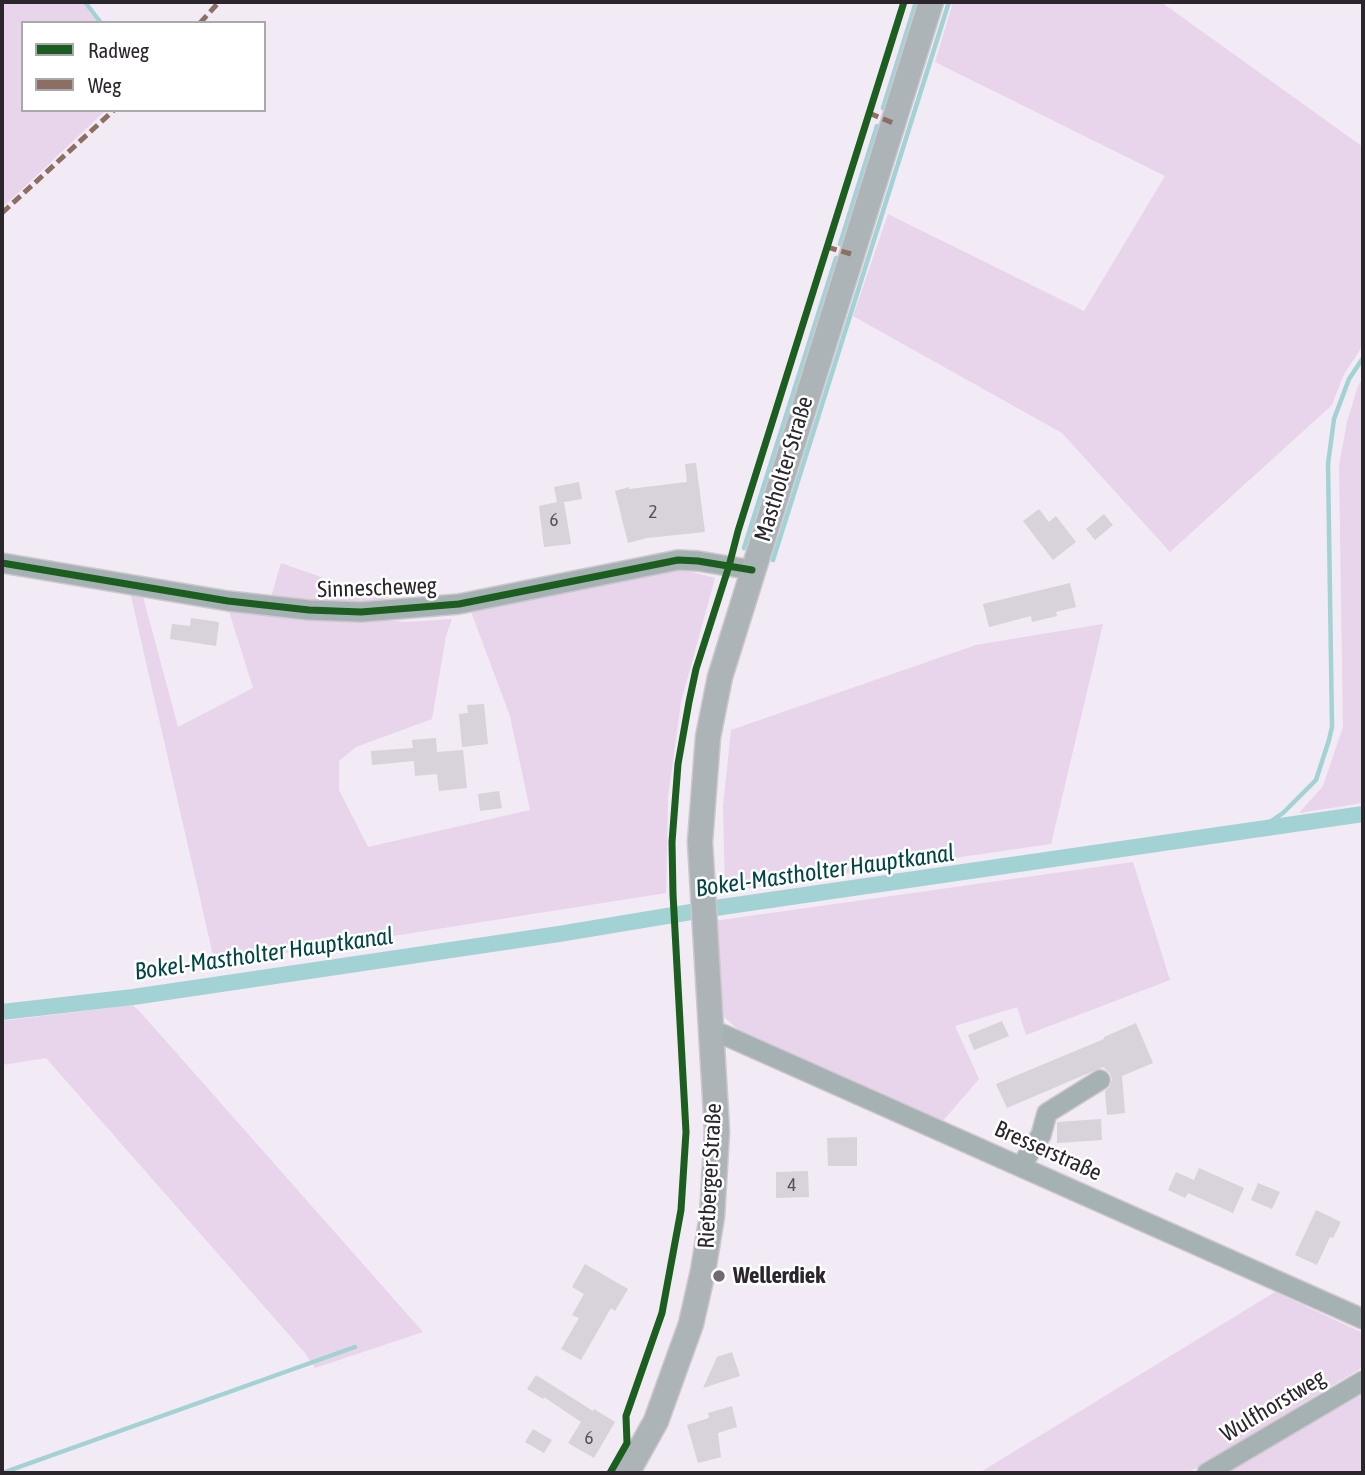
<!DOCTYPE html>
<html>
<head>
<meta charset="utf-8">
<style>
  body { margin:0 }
  #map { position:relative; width:1365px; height:1475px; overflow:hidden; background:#f2eaf4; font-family:"Asap Condensed",sans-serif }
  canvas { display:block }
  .frame { position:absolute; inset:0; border:4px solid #2b252c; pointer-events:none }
  .legend { position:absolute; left:21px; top:21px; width:245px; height:91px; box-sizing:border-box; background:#fff; border:2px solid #aaa8ab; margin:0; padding:9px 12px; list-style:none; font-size:21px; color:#2b252c }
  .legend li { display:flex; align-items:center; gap:14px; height:35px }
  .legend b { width:35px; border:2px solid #aaa8ab }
</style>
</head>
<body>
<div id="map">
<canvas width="1365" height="1475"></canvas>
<div class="frame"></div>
<ul class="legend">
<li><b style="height:9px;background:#1b5e20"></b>Radweg</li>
<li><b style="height:9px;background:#8d6e63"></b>Weg</li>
</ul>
</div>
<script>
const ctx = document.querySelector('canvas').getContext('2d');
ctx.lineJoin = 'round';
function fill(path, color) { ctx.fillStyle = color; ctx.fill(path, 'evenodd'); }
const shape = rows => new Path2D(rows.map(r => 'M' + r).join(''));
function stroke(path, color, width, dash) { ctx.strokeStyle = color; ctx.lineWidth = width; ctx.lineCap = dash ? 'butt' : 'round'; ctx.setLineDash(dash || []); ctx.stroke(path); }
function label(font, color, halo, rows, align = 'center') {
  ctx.font = font + ' "Asap Condensed",sans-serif'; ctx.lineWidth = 5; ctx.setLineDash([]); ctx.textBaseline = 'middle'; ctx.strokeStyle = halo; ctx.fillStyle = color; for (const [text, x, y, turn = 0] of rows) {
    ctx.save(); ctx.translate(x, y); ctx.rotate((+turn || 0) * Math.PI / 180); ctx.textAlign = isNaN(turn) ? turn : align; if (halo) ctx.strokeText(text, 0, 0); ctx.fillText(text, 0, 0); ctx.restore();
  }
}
fill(shape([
  [2,2,82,2,98,23,23,23,23,110,106,110,2,208],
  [953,2,1161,2,1363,147,1363,345,1343,376,1332,405,1170,552,1062,433,853,316,888,214,1084,311,1165,176,935,62],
  [1363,378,1363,803,1299,813,1323,786,1343,727,1339,465,1347,422,1358,386],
  [281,563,355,589,390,597,361,605,271,597],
  [680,569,715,578,681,702,668,797,666,893,215,964,130,592,142,593,178,727,253,688,227,605,407,622,452,619,446,636,432,719,356,747,339,761,339,790,368,847,530,810,510,716,470,609],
  [1103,624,1051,844,725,891,723,806,731,730,976,645],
  [1133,862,1170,980,1026,1035,1017,1007,955,1026,979,1079,942,1122,743,1034,724,1017,717,1000,714,921],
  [133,1005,142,1014,423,1332,315,1368,305,1353,46,1058,2,1065,2,1021],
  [1275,1292,1363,1333,1363,1367,1188,1473,979,1473],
  [1363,1394,1363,1473,1225,1473]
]), '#e8d4eb');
stroke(shape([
  [85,2,101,23],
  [883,108,916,2],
  [840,244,877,126],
  [744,548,836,258],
  [773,560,949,2],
  [1258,830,1283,813,1316,780,1329,740,1332,727,1328,464,1334,419,1349,379,1363,358],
  [2,1473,355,1347]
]), '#a3d2d5', 4.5);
stroke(shape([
  [2,1012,133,997,559,934,715,908,1363,814]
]), '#a3d2d5', 16);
fill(shape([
  [696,463,705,532,647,538,628,543,615,491,629,487,629,489,687,482,685,464],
  [579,482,582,499,564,502,571,544,544,547,539,506,557,502,554,487],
  [1039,509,1049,522,1056,516,1076,542,1053,560,1023,521],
  [1104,514,1113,525,1095,540,1086,529],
  [1070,583,1076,607,1056,612,1057,616,1032,622,1031,616,989,627,983,604],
  [191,618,219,622,216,646,170,639,172,624,190,626],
  [484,704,488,744,462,747,459,714,468,713,467,705],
  [436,738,437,752,463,750,467,788,439,791,437,774,415,776,414,761,372,765,371,751,413,748,412,740],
  [499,791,502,808,480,811,478,794],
  [1002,1021,1009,1036,974,1050,968,1035],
  [1136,1023,1153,1063,1122,1076,1125,1113,1107,1115,1105,1091,1110,1086,1112,1079,1110,1073,1103,1067,1007,1108,996,1084,1104,1039,1104,1037],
  [1101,1119,1102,1140,1057,1143,1057,1122],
  [857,1137,857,1166,828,1166,827,1138],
  [1199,1168,1244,1188,1233,1213,1188,1193,1185,1198,1168,1190,1176,1172,1194,1180],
  [808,1171,809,1197,776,1198,776,1172],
  [1258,1183,1280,1192,1272,1209,1251,1200],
  [1316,1210,1341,1222,1333,1238,1330,1237,1317,1265,1295,1255],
  [585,1264,628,1289,615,1311,611,1308,581,1360,561,1349,579,1318,572,1315,584,1294,572,1287],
  [732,1352,740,1376,703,1388,717,1357],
  [536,1375,593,1411,594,1409,615,1422,594,1458,568,1443,581,1422,544,1397,543,1399,527,1389],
  [732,1406,737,1427,718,1433,721,1457,698,1463,687,1425,709,1418,708,1413],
  [533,1429,552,1440,544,1453,525,1442]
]), '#d8d2da');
const minor = shape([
  [2,563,228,601,309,610,361,612,459,604,678,560,698,561,752,570],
  [711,1033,722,1034,1363,1319],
  [1021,1166,1041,1135,1047,1113,1100,1080],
  [1207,1473,1363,1381]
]);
const major = shape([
  [627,1473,656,1421,691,1324,703,1271,712,1216,717,1131,700,842,708,737,720,677,931,2]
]);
stroke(minor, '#cdc7cf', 22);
stroke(major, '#cdc7cf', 27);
stroke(minor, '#a6b1b3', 19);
stroke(major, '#acb4b8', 24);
stroke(shape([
  [200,23,219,2],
  [869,113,893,123],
  [2,213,114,110],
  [827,247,851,254]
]), '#8d6e63', 5, [10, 5]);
stroke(shape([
  [2,563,228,601,309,610,361,612,459,604,678,560,698,561,752,570],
  [610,1473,627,1443,626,1416,662,1313,681,1210,686,1132,673,894,672,842,678,764,689,702,696,669,729,566,738,531,904,2]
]), '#1b5e20', 7);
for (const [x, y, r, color] of [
  [719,1276,7,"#716a72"]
]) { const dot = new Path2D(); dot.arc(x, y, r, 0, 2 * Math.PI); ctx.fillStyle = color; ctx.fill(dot); stroke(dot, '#fff', 2.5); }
label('19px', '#565058', null, [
  ["2",653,512],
  ["6",554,520],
  ["4",792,1185],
  ["6",589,1438]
]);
label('23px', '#2b252c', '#fff', [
  ["Mastholter Straße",784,469,-73],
  ["Sinnescheweg",377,588,-2],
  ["Bresserstraße",1048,1151,24],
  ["Rietberger Straße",710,1176,-87],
  ["Wulfhorstweg",1273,1406,-31]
]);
label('bold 23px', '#2b252c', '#fff', [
  ["Wellerdiek",733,1276]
], 'left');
label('italic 24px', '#014647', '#fff', [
  ["Bokel-Mastholter Hauptkanal",825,871,-8],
  ["Bokel-Mastholter Hauptkanal",264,954,-8]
]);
</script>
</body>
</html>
